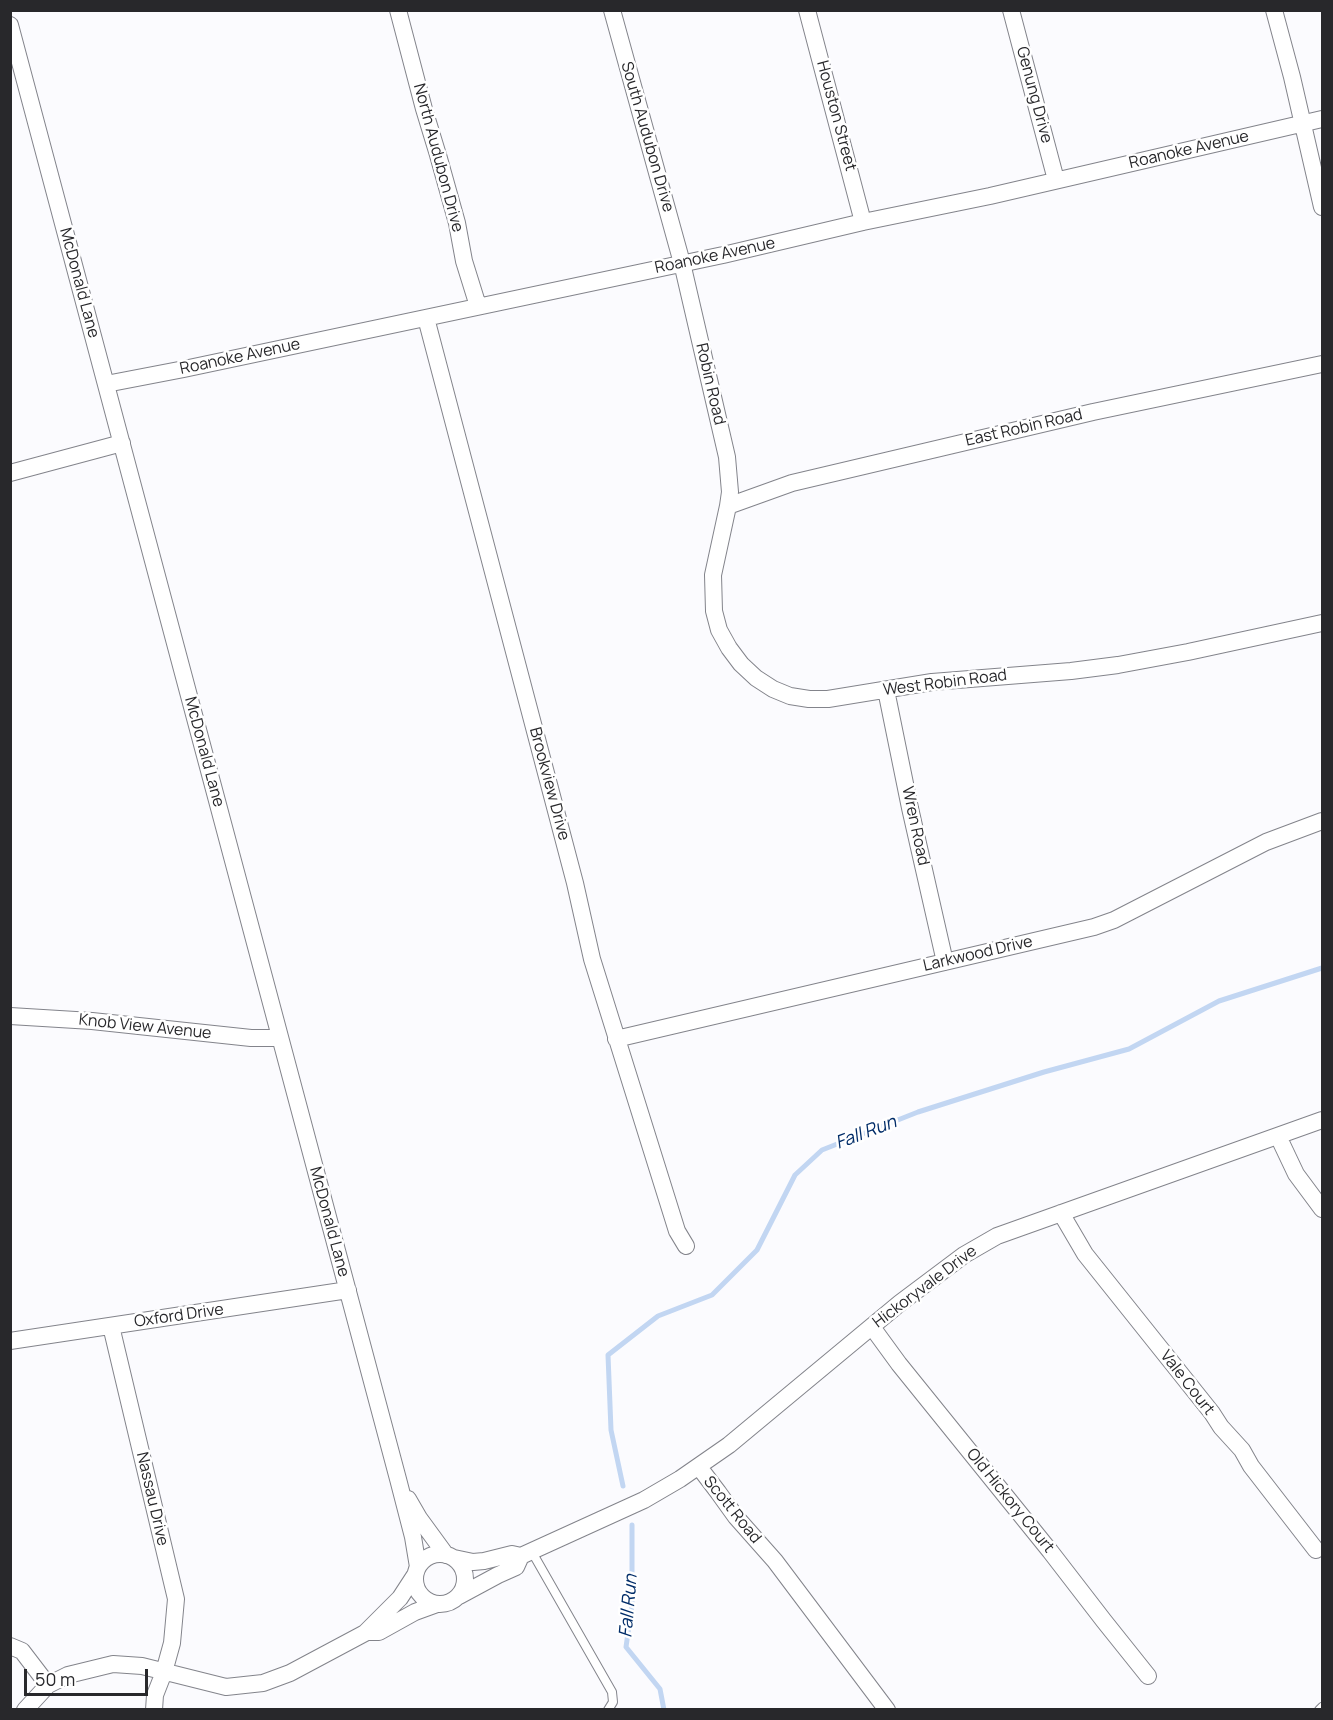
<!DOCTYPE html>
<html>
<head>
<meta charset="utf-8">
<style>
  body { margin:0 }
  #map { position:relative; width:1333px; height:1720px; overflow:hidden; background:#fbfbfe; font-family:Manrope,sans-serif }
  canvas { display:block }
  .frame { position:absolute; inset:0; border:12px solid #28282b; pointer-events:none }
  .scale { position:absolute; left:24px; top:1669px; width:124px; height:27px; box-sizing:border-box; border:3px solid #28282b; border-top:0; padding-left:8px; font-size:18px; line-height:21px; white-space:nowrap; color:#28282b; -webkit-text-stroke:4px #fff; paint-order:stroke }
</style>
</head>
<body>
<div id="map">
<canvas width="1333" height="1720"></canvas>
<div class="frame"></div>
<div class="scale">50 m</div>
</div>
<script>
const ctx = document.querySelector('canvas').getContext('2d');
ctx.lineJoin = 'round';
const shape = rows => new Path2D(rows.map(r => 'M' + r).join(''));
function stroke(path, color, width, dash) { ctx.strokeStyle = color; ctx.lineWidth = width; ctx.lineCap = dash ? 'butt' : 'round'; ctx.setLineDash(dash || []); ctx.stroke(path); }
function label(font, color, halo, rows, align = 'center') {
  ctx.font = font + ' Manrope,sans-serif'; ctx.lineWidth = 5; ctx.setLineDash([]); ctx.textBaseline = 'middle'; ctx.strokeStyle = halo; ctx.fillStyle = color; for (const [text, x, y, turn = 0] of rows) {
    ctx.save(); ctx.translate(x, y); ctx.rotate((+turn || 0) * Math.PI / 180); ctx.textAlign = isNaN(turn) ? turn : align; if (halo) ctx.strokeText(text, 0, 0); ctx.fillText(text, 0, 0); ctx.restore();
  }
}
stroke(shape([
  [623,1486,611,1430,608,1355,658,1316,712,1295,757,1250,795,1175,822,1150,918,1112,1044,1072,1129,1049,1219,1001,1322,968],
  [632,1525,632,1605,626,1647,660,1689,664,1710]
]), '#c2d6f2', 5);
const service = shape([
  [532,1552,612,1692,613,1702,608,1710],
  [1319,1710,1322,1707]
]);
const minor = shape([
  [398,10,424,109,438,155,457,223,464,261,478,306],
  [612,10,682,263,727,457,730,492,728,506,713,575,714,611,719,630,729,648,741,664,756,678,773,689,790,696,809,699,828,699,932,682,1071,671,1118,665,1188,652,1322,623],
  [807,10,863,222],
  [1011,10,1056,180],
  [1274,10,1292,77,1322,207],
  [10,25,398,1479,413,1537,418,1567],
  [426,318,575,883,592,959,677,1231,686,1246],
  [106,384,184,369,723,255,863,222,990,196,1322,119],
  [10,473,122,443],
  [728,506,792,483,1093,412,1322,364],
  [886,690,910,808,945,962],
  [10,1016,92,1021,251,1038,280,1038],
  [616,1039,1094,927,1114,920,1266,842,1322,821],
  [1278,1136,1296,1174,1322,1209],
  [1061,1213,1085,1254,1212,1413,1221,1427,1242,1450,1251,1466,1316,1550],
  [111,1326,176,1599,172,1643,164,1672,155,1695,154,1710],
  [872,1327,899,1364,1050,1551,1104,1621,1148,1676],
  [10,1341,348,1290],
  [699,1467,718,1492,736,1517,775,1561,887,1710],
  [408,1499,419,1518,446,1555],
  '415 1579a25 25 0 1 1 50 0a25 25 0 1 1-50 0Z',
  [454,1558,473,1562,484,1561,512,1554,521,1556,644,1500,680,1479,729,1445,900,1303,964,1255,997,1236,1322,1120],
  [459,1596,498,1575,516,1567,521,1556],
  [369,1632,379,1632,415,1612,437,1604],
  [10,1646,22,1651,48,1685],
  [25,1710,48,1685,68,1675,113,1664,142,1666,226,1687,263,1683,290,1673,365,1633,400,1598,415,1575]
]);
stroke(service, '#83848b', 10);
stroke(minor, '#83848b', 18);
stroke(service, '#fff', 8);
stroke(minor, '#fff', 16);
label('16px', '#28282b', '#fff', [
  ["Genung Drive",1034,95,75],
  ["Houston Street",836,116,75],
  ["South Audubon Drive",647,137,74],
  ["Roanoke Avenue",1189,150,-13],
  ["North Audubon Drive",438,158,75],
  ["Roanoke Avenue",715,256,-12],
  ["McDonald Lane",79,283,75],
  ["Roanoke Avenue",240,357,-12],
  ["Robin Road",710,384,77],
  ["East Robin Road",1024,428,-13],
  ["West Robin Road",945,683,-7],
  ["McDonald Lane",204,752,75],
  ["Brookview Drive",549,784,75],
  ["Wren Road",915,826,78],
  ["Larkwood Drive",978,954,-13],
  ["Knob View Avenue",145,1027,6],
  ["McDonald Lane",329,1222,75],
  ["Hickoryvale Drive",925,1287,-37],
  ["Oxford Drive",179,1316,-8],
  ["Vale Court",1187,1383,52],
  ["Nassau Drive",152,1499,77],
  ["Old Hickory Court",1010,1501,51],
  ["Scott Road",732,1510,51]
]);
label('italic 18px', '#002c68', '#fff', [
  ["Fall Run",866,1133,-21],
  ["Fall Run",629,1606,-85]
]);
</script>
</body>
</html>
